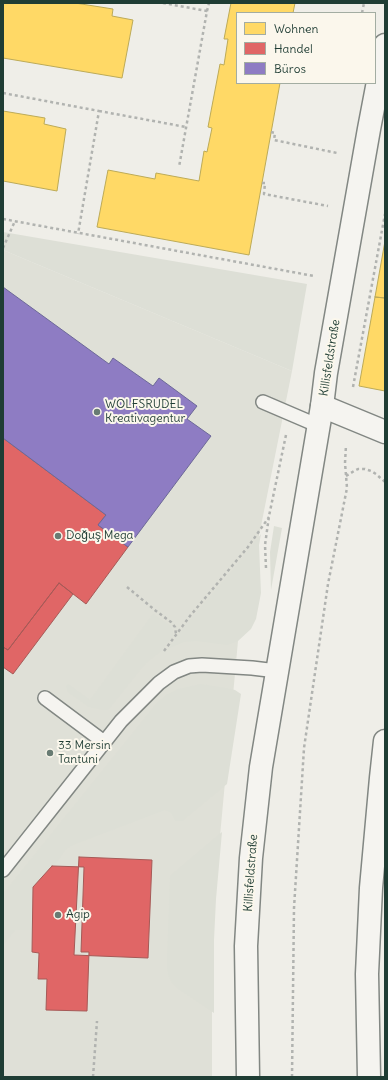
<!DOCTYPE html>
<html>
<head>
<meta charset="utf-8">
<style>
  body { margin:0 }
  #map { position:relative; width:388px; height:1080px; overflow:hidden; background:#efeee8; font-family:Delius,sans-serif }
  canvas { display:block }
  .frame { position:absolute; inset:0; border:4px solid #1f3d34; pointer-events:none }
  .legend { position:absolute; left:236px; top:12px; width:140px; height:72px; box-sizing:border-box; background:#fbf7ec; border:1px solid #a3ada2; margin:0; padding:5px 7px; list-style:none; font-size:12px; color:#1f3d34 }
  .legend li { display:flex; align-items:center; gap:8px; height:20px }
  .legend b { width:20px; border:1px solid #a3ada2 }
</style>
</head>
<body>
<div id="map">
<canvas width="388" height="1080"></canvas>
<div class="frame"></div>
<ul class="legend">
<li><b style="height:11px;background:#ffd966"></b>Wohnen</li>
<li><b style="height:11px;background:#e06666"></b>Handel</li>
<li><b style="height:11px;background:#8e7cc3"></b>Büros</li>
</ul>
</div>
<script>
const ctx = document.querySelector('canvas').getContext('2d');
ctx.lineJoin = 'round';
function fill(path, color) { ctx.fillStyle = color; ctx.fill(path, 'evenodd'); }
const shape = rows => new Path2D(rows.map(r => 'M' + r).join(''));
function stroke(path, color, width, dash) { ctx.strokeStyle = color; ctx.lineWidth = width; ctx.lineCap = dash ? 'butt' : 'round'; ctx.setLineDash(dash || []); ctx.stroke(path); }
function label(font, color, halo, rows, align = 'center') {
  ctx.font = font + ' Delius,sans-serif'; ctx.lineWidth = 4; ctx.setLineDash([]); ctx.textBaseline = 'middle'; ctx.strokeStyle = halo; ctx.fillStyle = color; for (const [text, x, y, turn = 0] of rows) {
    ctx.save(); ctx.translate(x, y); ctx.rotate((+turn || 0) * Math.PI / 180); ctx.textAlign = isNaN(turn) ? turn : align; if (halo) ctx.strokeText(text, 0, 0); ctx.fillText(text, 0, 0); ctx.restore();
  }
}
fill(shape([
  [3,250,292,371,238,641,212,923,212,1077,3,1077]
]), '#dfe0d7');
fill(shape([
  [3,232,307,284,292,371,3,250],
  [274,526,282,528,271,590,270,552],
  [261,534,259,545,261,593,256,619,251,629,238,641,227,645,196,641,184,642,168,649,185,626,233,570],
  [153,614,171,626,173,630,173,636,161,651,146,663,140,670,108,710,102,710,89,707,69,693,67,690,66,686,68,684,90,700],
  [201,684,226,688,235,690,241,694,227,784,182,821,175,821,171,813,165,810,73,845,65,850,59,859,34,887,33,930,15,930,3,945,3,894,157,703,168,694,178,689],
  [222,832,216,899,214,940,214,1013,177,988,171,981,168,974,167,968,167,959,170,876]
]), '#dddfd6');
const homes = shape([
  [3,3,75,3,113,9,112,16,133,20,122,78,3,58,3,3],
  [231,3,295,3,293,13,237,13,237,83,280,83,249,255,97,227,108,170,155,179,156,173,199,181,204,151,207,152,212,128,208,127,220,64,224,65,228,39,224,39,231,3],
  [3,111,45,118,44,124,66,129,57,191,3,181,3,111],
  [385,241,385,298,375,297,385,241],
  [375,297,385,298,385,391,359,386,375,297]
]);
fill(homes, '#ffd966');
stroke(homes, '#bcaa57', 1);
const shops = shape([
  [3,438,106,515,98,525,128,547,86,604,59,583,8,650,3,647,3,438],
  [59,583,73,594,13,674,3,667,3,647,8,650,59,583],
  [79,857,152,860,148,958,74,955,79,857],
  [52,866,84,867,81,952,89,952,87,1011,46,1010,47,979,38,979,39,953,32,952,33,887,52,866]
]);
fill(shops, '#e06666');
stroke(shops, '#a65a57', 1);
const offices = shape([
  [3,287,109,364,113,358,153,386,159,378,197,406,187,419,211,436,128,547,98,525,106,515,3,438,3,287]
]);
fill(offices, '#8e7cc3');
stroke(offices, '#6d6998', 1);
const lane = shape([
  [263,402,319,426],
  [45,698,104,742],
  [3,870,121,721,159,683,174,672,189,666,202,665,252,668,277,671]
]);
const street = shape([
  [322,406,385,432],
  [369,1077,367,974,371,888,381,778,385,741]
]);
const secondary = shape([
  [248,1077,246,946,251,858,261,767,322,406,326,373,369,129,385,45]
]);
stroke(lane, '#828783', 16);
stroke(street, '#828783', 25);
stroke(secondary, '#828783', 25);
stroke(shape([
  [163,3,207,11,179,167],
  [207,11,209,3],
  [362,13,364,3],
  [3,93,99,111,78,234],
  [99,111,186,127],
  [271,132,275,133,274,140,337,153],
  [262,183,265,183,264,194,328,206],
  [3,219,314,276],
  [3,248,15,221],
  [353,387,385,214],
  [346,476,354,471,358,469,365,469,371,471,376,474,385,482],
  [266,568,265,545,269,516,286,435],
  [127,587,156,611,171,622,175,627,176,634],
  [164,651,190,616,248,547,269,517],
  [93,1077,97,1021],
  [292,1077,294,908,304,748,328,584,347,488,345,463,346,445]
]), '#b1b3b0', 2.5, [3, 3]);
stroke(lane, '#f5f4f0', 13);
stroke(street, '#f5f4f0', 22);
stroke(secondary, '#f5f4f0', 22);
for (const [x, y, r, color] of [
  [97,412,4,"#687b73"],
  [58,536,4,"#687b73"],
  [50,753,4,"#687b73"],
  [58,915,4,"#687b73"]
]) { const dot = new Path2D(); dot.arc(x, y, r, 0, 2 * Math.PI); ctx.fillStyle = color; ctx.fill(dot); stroke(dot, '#fbf7ec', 1.5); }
label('12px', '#1f3d34', '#fbf7ec', [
  ["Killisfeldstraße",330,358,-81],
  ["Killisfeldstraße",251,873,-86]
]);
label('12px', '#1f3d34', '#fbf7ec', [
  ["WOLFSRUDEL",105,405],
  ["Kreativagentur",105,419],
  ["Doğuş Mega",66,536],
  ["33 Mersin",58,746],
  ["Tantuni",58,760],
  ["Agip",66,915]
], 'left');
</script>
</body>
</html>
